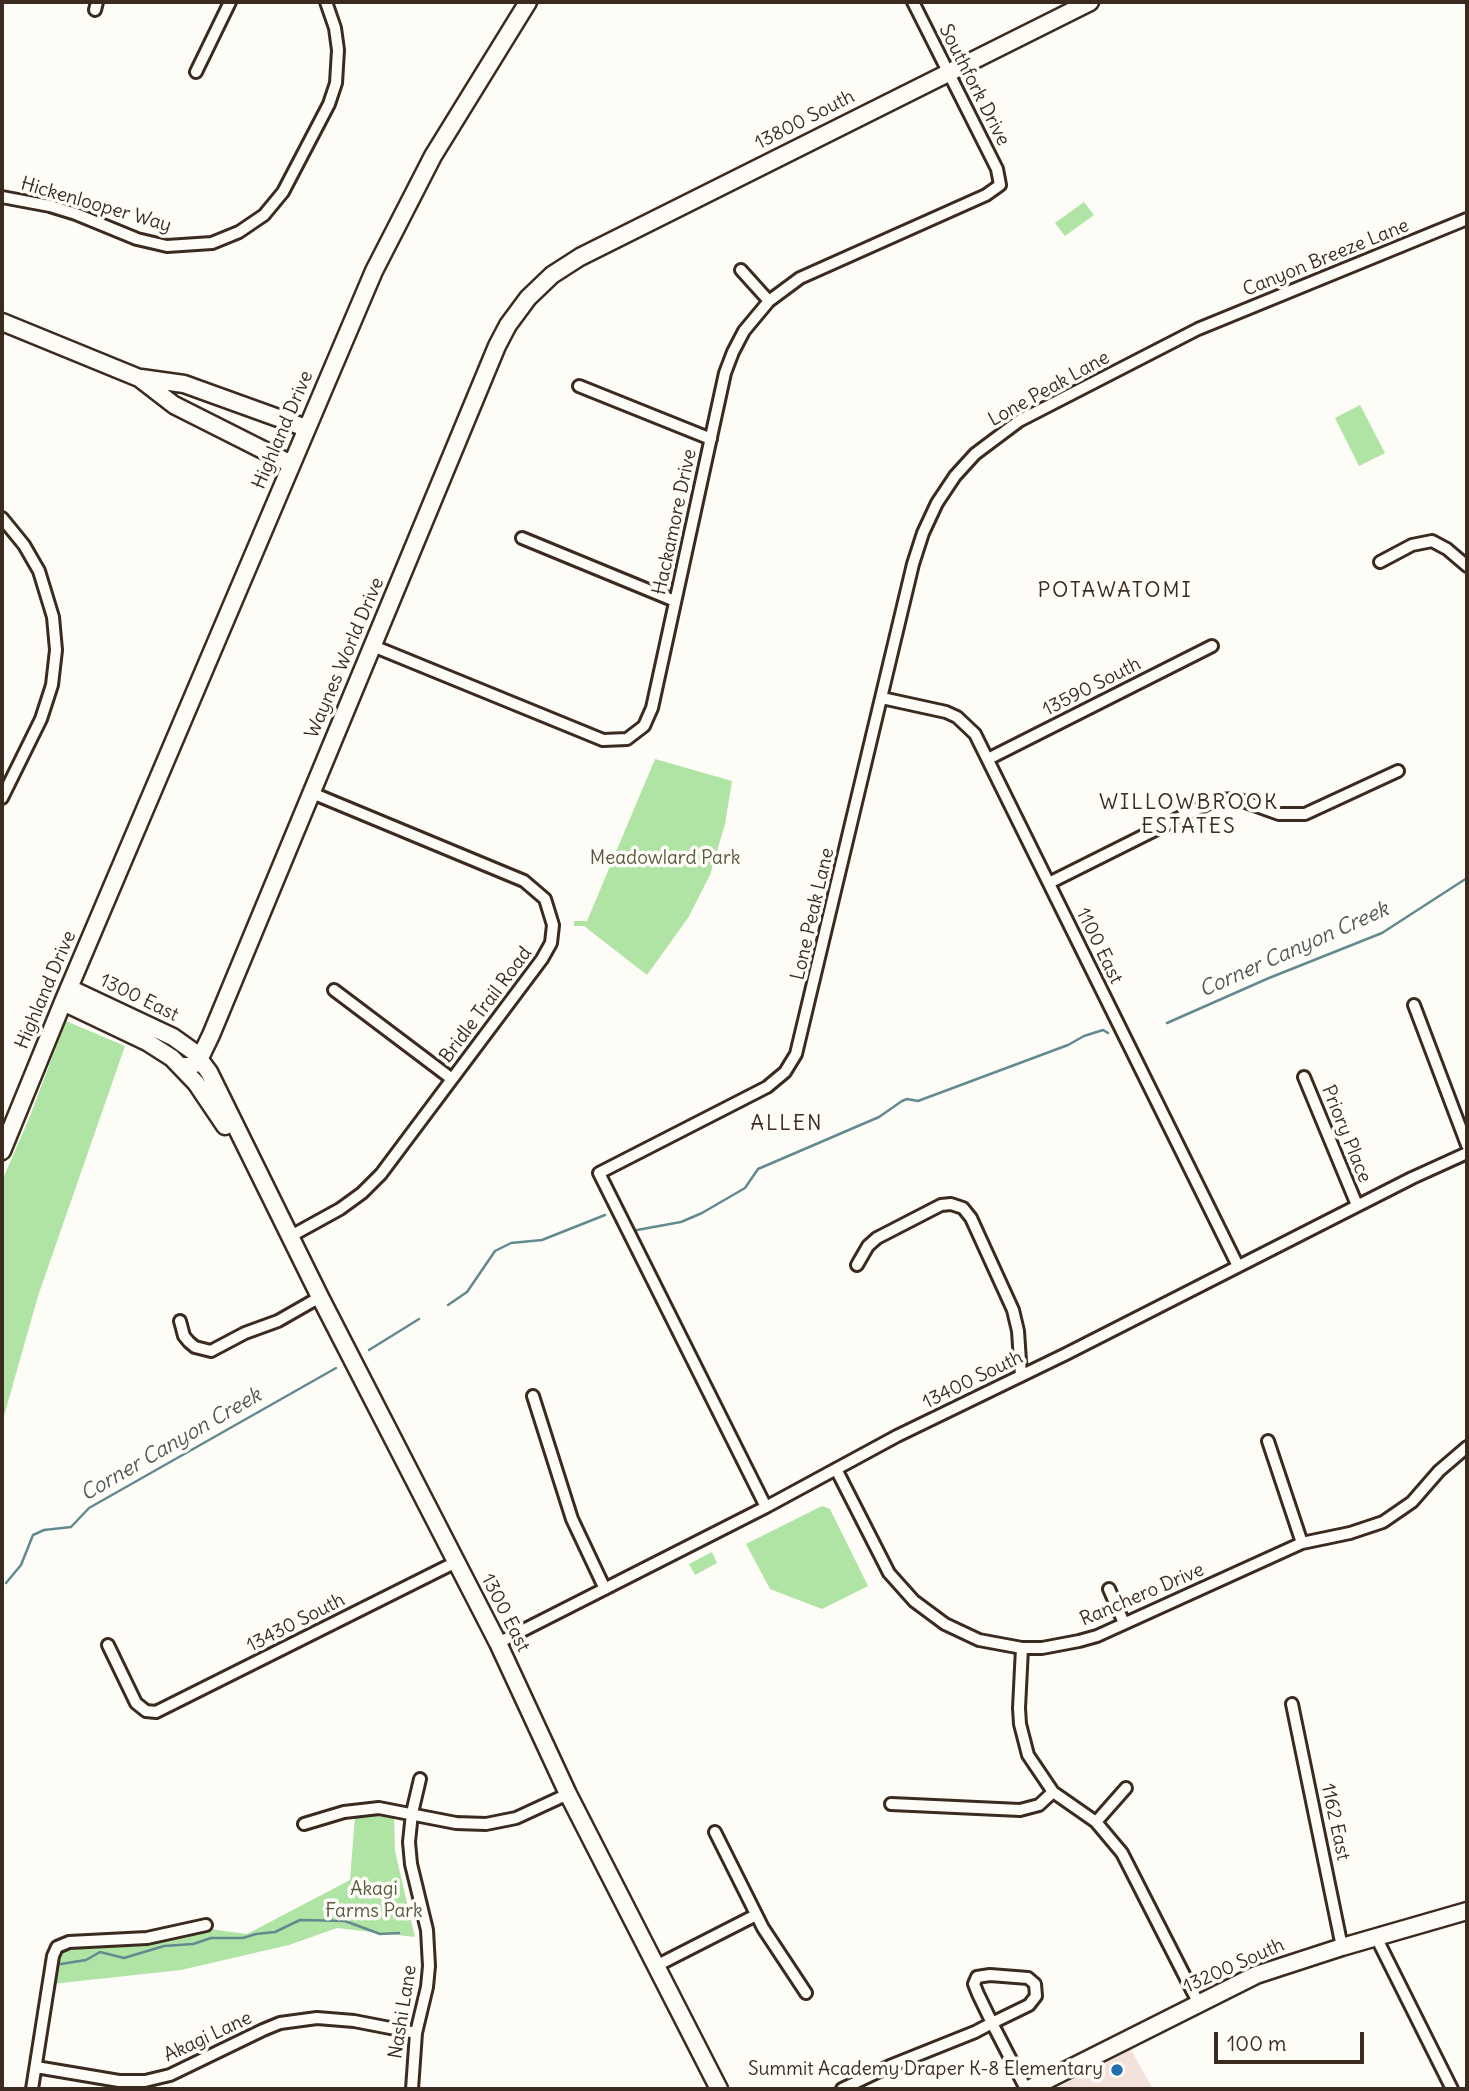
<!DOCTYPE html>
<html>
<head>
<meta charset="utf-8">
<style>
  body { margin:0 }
  #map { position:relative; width:1469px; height:2091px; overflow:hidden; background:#fdfcf7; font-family:Delius,sans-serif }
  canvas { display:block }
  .frame { position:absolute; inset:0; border:4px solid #3b2a1e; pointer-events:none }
  .scale { position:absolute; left:1214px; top:2032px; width:150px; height:32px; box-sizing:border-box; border:4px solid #3b2a1e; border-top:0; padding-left:9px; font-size:21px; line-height:24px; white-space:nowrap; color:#3b2a1e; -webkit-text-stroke:5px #fdfcf7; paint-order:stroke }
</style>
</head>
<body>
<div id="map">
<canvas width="1469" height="2091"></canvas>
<div class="frame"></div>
<div class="scale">100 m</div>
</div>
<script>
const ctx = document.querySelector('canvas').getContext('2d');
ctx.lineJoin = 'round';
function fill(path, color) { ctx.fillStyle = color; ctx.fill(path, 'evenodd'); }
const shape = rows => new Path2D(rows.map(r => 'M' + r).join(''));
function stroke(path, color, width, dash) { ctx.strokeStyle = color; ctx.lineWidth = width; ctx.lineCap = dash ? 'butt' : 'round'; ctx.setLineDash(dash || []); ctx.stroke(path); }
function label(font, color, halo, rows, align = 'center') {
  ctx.font = font + ' Delius,sans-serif'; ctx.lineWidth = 7; ctx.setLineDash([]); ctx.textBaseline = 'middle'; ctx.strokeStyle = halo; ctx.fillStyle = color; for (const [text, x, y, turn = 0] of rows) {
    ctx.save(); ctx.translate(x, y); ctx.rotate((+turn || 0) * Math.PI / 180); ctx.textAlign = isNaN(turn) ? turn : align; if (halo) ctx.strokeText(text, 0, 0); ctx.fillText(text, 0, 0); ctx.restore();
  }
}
fill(shape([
  [1131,2050,1153,2089,1054,2089]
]), '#f3e1dc');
fill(shape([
  [1084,202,1094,215,1065,236,1055,223],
  [1360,405,1385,453,1359,466,1335,418],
  [655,759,732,781,725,824,710,875,688,918,647,975,584,926,574,926,574,921,587,921],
  [66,1021,125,1046,38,1296,2,1423,2,1181,30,1116],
  [822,1506,830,1509,868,1586,822,1609,770,1589,746,1544],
  [712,1552,717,1563,695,1575,689,1564],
  [374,1814,394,1817,395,1851,415,1937,337,1928,289,1945,181,1970,52,1984,58,1953,64,1950,119,1945,210,1929,247,1934,350,1880,355,1816]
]), '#b0e4a5');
stroke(shape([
  [1167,1023,1269,978,1382,933,1467,878],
  [637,1230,681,1222,702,1213,745,1188,758,1169,879,1117,902,1101,907,1099,918,1101,1068,1045,1084,1036,1103,1030,1108,1033],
  [448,1305,467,1292,495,1251,511,1243,542,1240,605,1215],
  [369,1350,419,1319],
  [6,1583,21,1565,33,1535,44,1530,71,1527,89,1508,336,1368],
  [61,1964,86,1960,100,1952,124,1958,164,1946,193,1944,211,1938,243,1938,256,1934,275,1932,300,1920,345,1921,380,1934,399,1933]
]), '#628a8f', 2.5);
const street = shape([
  [95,10,97,2],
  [196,72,230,2],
  [2,197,50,206,76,214,137,239,167,246,212,243,239,232,264,215,283,192,329,104,336,83,338,50,335,28,326,2],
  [741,270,769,301],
  [579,386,711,439],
  [2,518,24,545,39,571,53,617,56,650,52,685,41,719,2,798],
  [522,538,675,601],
  [1380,562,1412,545,1432,541,1447,549,1467,566],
  [373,646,603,740,627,739,644,726,652,708,725,373,733,352,744,331,769,301,800,278,986,195,1000,185,997,169,913,2],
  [882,698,946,712,957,717,975,734,1238,1266],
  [988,759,1212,646],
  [1049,883,1215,800,1237,799,1279,814,1305,814,1398,771],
  [334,990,452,1079],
  [1414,1005,1467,1145],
  [1304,1077,1357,1205],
  [291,1236,340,1209,362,1193,381,1174,542,959,551,943,553,925,545,899,524,881,312,793],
  [857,1265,868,1246,877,1238,941,1205,951,1204,963,1208,971,1218,1013,1310,1018,1331,1021,1376],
  [180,1321,184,1336,189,1342,195,1347,211,1351,245,1333,278,1321,320,1297],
  [533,1396,572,1519,605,1589],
  [1268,1441,1302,1543],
  [836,1469,889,1573,914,1601,945,1624,979,1640,1022,1648,1042,1648,1079,1641,1097,1636,1302,1543,1350,1533,1383,1522,1412,1502,1439,1471,1467,1447],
  [766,1507,599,1173,767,1087,785,1072,796,1054,913,564,923,533,937,503,955,476,975,454,1019,421,1198,329,1467,219],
  [1109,1589,1124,1623],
  [498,1643,766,1507,897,1436,1066,1354,1412,1178,1467,1153],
  [108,1645,136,1703,146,1711,156,1712,456,1562],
  [1022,1648,1019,1708,1020,1724,1028,1755,1053,1792,1096,1822,1122,1853,1199,2004],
  [1292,1704,1342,1947],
  [891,1804,1020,1810,1039,1805,1053,1792],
  [1096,1822,1126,1788],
  [304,1824,344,1812,379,1808,456,1823,486,1824,516,1818,568,1794],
  [715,1832,763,1928,806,1993],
  [1376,1937,1452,2089],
  [656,1966,756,1915],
  [36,2067,119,2081,145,2081,170,2075,263,2030,280,2023,317,2018,354,2021,416,2033],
  [32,2089,53,1956,57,1947,69,1942,147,1938,206,1925],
  [412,2089,416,2033,427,1987,429,1966,427,1930,411,1864,409,1842,412,1813,420,1779],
  [842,2089,890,2066,975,2032,992,2023,1029,2005,1036,1996,1035,1984,1028,1978,990,1975,977,1977,974,1984,978,1994,992,2023,1026,2089]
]);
const secondary = shape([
  [2,322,139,378,174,405,291,464],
  [141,378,184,384,306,428],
  [69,988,173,1037,194,1052,209,1072,320,1297,498,1643,568,1794,719,2089],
  [63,1002,147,1042,172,1058,196,1083,225,1126],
  [181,1066,191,1066,198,1062,211,1035,497,346,508,325,528,298,552,275,580,257,1090,2],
  [2,1151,63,1002,374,271,433,156,528,2],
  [1029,2089,1256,1975,1342,1947,1467,1911]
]);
stroke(street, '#3b2a1e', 16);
stroke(secondary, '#3b2a1e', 21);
stroke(street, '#fdfcf7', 10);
stroke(secondary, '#fdfcf7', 16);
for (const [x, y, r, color] of [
  [1117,2070,7,"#1f6fb2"]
]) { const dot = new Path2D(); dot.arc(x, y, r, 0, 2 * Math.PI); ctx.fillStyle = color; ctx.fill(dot); stroke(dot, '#fdfcf7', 2.5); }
label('19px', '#3b2a1e', '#fdfcf7', [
  ["Southfork Drive",974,85,63],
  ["13800 South",805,120,-27],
  ["Hickenlooper Way",96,205,16],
  ["Canyon Breeze Lane",1326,258,-22],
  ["Lone Peak Lane",1049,389,-29],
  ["Highland Drive",283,430,-67],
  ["Hackamore Drive",675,522,-78],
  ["Waynes World Drive",345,658,-67],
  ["13590 South",1092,687,-27],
  ["Lone Peak Lane",813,914,-77],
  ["1100 East",1099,946,64],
  ["Highland Drive",46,990,-67],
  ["1300 East",139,998,26],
  ["Bridle Trail Road",486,1005,-53],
  ["Priory Place",1346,1134,68],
  ["13400 South",973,1380,-26],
  ["Ranchero Drive",1142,1595,-23],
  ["1300 East",505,1613,63],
  ["13430 South",296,1623,-27],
  ["1162 East",1335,1822,78],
  ["13200 South",1234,1966,-24],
  ["Nashi Lane",403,2012,-81],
  ["Akagi Lane",208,2037,-25]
]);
label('19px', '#585840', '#fdfcf7', [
  ["Meadowlard Park",665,859],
  ["Akagi",374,1890],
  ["Farms Park",374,1912]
]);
label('19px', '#3b2a1e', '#fdfcf7', [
  ["Summit Academy Draper K-8 Elementary",1103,2070]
], 'right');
ctx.letterSpacing = '2px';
label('21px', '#3b2a1e', '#fdfcf7', [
  ["POTAWATOMI",1115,591],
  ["WILLOWBROOK",1189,803],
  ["ESTATES",1189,827],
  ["ALLEN",787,1124]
]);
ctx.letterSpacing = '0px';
label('italic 21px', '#4e5a56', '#fdfcf7', [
  ["Corner Canyon Creek",1294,950,-24],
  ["Corner Canyon Creek",171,1445,-30]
]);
</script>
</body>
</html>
